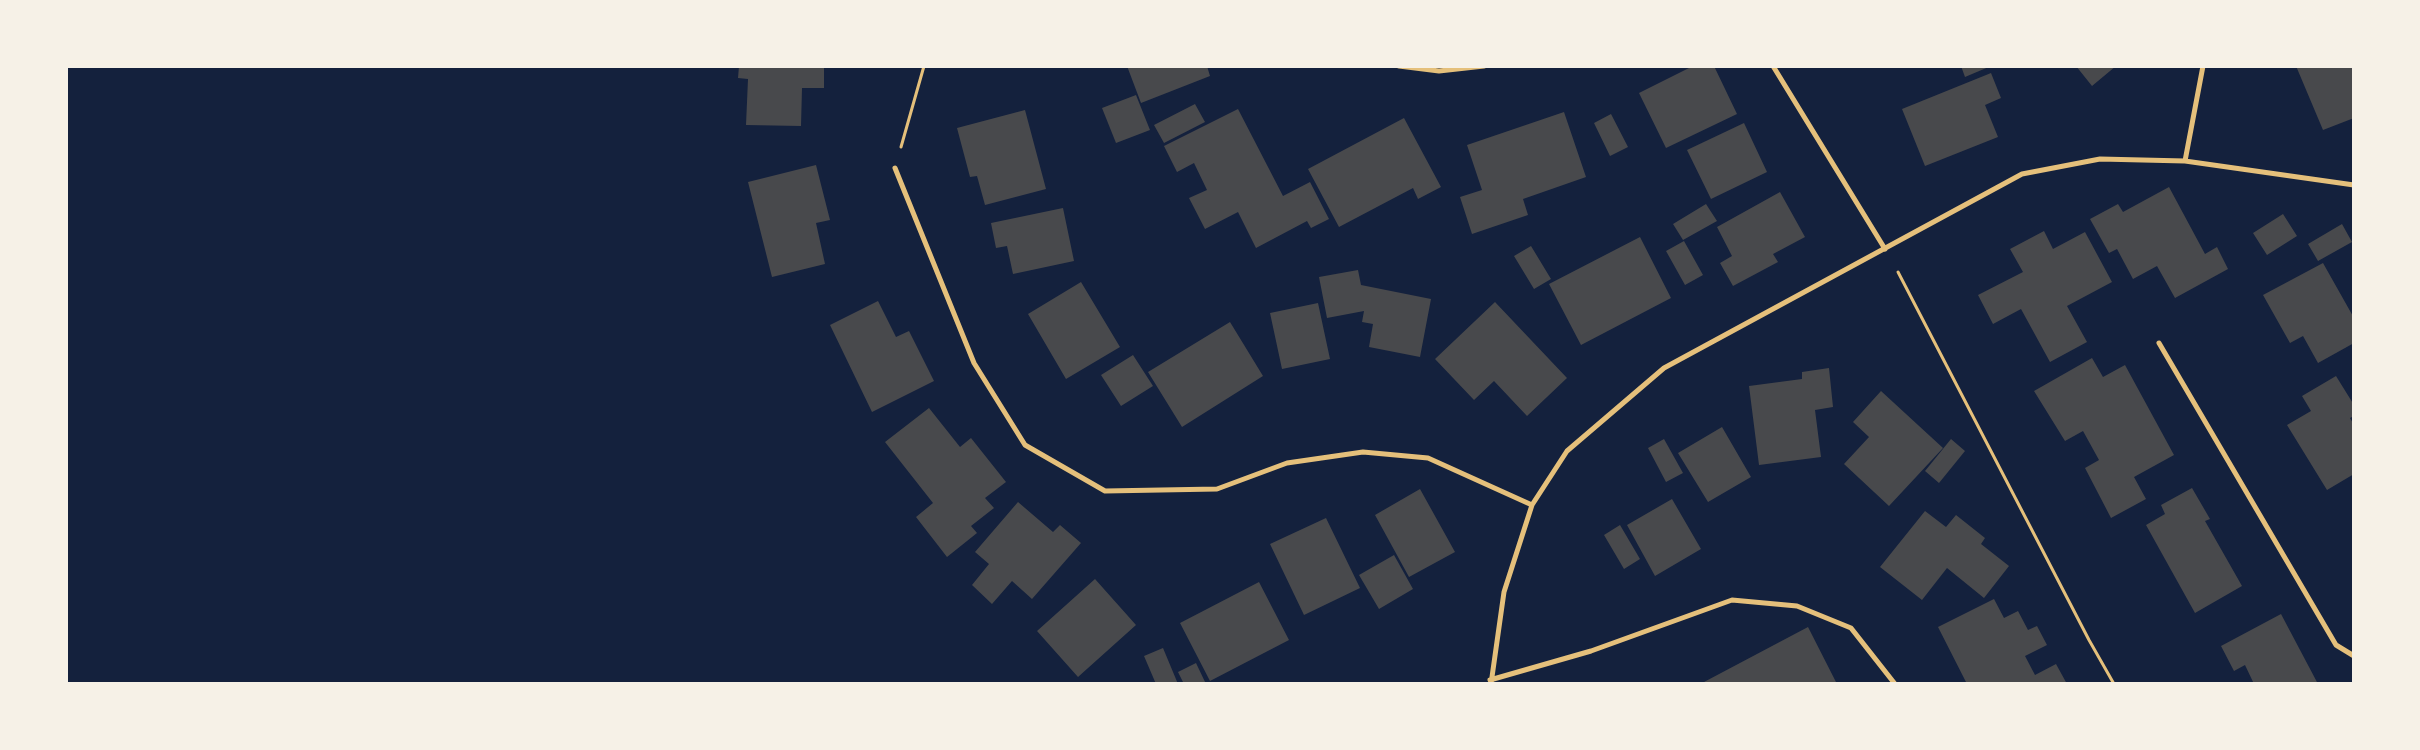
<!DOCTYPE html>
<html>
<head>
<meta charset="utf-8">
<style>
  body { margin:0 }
  #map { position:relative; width:2420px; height:750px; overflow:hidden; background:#14213d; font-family:Commissioner,sans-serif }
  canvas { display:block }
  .frame { position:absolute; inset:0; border:68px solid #f6f1e7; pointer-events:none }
</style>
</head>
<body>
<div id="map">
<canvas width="2420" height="750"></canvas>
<div class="frame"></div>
</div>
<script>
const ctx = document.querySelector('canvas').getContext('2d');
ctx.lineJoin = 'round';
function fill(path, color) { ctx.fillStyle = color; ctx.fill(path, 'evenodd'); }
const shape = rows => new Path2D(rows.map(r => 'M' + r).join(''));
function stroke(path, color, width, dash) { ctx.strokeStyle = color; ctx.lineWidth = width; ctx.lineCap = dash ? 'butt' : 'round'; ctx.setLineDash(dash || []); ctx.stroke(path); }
fill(shape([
  [739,66,824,66,824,88,802,88,801,126,746,125,748,79,738,78],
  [1127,66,1207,66,1210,76,1141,103],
  [1693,66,1714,66,1737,114,1666,148,1639,93],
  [1961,66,1991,66,1965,77],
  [2076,66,2116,66,2092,86],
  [2296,66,2354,66,2354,118,2323,130],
  [1991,73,2001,98,1985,105,1998,137,1925,166,1902,109],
  [1136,95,1150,130,1116,143,1102,108],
  [1195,104,1205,122,1164,143,1154,125],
  [1238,109,1283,196,1310,182,1329,219,1311,228,1307,221,1256,248,1238,212,1205,229,1189,198,1207,190,1194,163,1177,172,1164,146],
  [1025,110,1046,189,985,205,977,176,970,177,957,128],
  [1564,112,1586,177,1523,199,1528,215,1472,234,1460,197,1482,190,1467,145],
  [1611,114,1628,147,1610,156,1594,123],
  [1404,118,1441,187,1418,199,1413,188,1339,227,1308,169],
  [1744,123,1767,172,1711,199,1687,150],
  [816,165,830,220,816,223,825,264,772,277,748,182],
  [2169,187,2205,254,2217,247,2228,269,2175,298,2157,266,2133,279,2117,249,2109,253,2090,219,2118,204,2123,212],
  [1780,192,1805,237,1773,254,1778,262,1733,286,1720,263,1732,256,1717,227],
  [1706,204,1717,221,1683,240,1673,224],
  [1063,208,1074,261,1013,274,1007,246,996,248,991,223],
  [2283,214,2297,236,2267,255,2253,233],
  [2342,224,2352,242,2318,261,2308,244],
  [2044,231,2053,249,2085,232,2112,282,2067,306,2087,342,2050,362,2021,309,1993,324,1978,295,2023,272,2010,249],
  [1640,237,1671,298,1581,345,1549,284],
  [1684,241,1703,275,1685,285,1666,251],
  [1531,246,1551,279,1534,289,1514,256],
  [2323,263,2354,318,2354,343,2318,363,2303,336,2290,343,2263,295],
  [1358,270,1361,285,1431,299,1420,357,1369,347,1373,324,1362,322,1364,311,1327,318,1319,277],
  [1081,282,1120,347,1066,379,1028,314],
  [878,301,896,337,909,331,934,381,872,412,830,325],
  [1495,302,1567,378,1527,416,1494,381,1474,400,1435,359],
  [1318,303,1330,359,1282,369,1270,313],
  [1230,322,1263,376,1182,427,1148,372],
  [1133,355,1153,386,1121,406,1101,375],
  [2092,358,2103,377,2125,365,2174,455,2134,477,2146,499,2111,518,2085,468,2099,460,2083,431,2065,441,2034,391],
  [1829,368,1833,407,1815,410,1821,457,1759,465,1749,386,1802,379,1802,372],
  [2336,376,2354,405,2354,416,2350,418,2354,425,2354,474,2327,490,2287,425,2311,411,2302,396],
  [1881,391,1943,448,1889,506,1844,464,1869,437,1853,422],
  [929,408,960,447,971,438,1006,482,985,498,994,508,971,526,977,533,947,557,916,517,933,503,885,442],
  [1722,427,1751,477,1708,502,1678,453],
  [1664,439,1683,473,1666,482,1648,448],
  [1951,439,1965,451,1939,483,1925,471],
  [2192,488,2210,519,2205,521,2242,586,2195,613,2146,525,2165,514,2161,505],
  [1420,489,1455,552,1409,577,1375,515],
  [1672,499,1701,549,1655,576,1627,525],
  [1018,502,1053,532,1060,525,1081,543,1032,599,1012,581,992,604,972,585,989,564,975,552],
  [1925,511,1946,527,1956,515,1985,538,1981,544,2009,566,1984,598,1947,568,1922,600,1880,567],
  [1326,518,1360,588,1304,615,1270,544],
  [1620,525,1640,559,1624,569,1604,535],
  [1394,555,1413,589,1379,609,1359,575],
  [1095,579,1136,625,1078,677,1037,631],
  [1259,582,1289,640,1210,681,1180,623],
  [1994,599,2004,618,2018,611,2028,630,2037,626,2047,645,2025,656,2035,675,2056,664,2067,684,1967,684,1938,627],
  [2281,614,2318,684,2254,684,2245,665,2234,671,2221,646],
  [1808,627,1837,684,1705,684,1704,682],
  [1163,648,1178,684,1156,684,1144,656],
  [1196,663,1206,684,1184,684,1178,672]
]), '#48494c');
stroke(shape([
  [901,147,924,66],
  [1898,272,2089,640,2114,684]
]), '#e5c07b', 3);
stroke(shape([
  [1399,66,1439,71,1484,66],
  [1773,66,1885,249],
  [2185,161,2203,66],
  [895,168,974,363,1025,445,1105,491,1217,489,1287,463,1363,452,1428,458,1532,505],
  [2159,343,2336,645,2354,656],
  [1490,680,1591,651,1732,600,1797,606,1851,628,1895,684],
  [1491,684,1504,592,1532,505,1567,451,1664,368,2022,174,2100,159,2185,161,2354,185]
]), '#e5c07b', 5);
</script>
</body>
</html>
